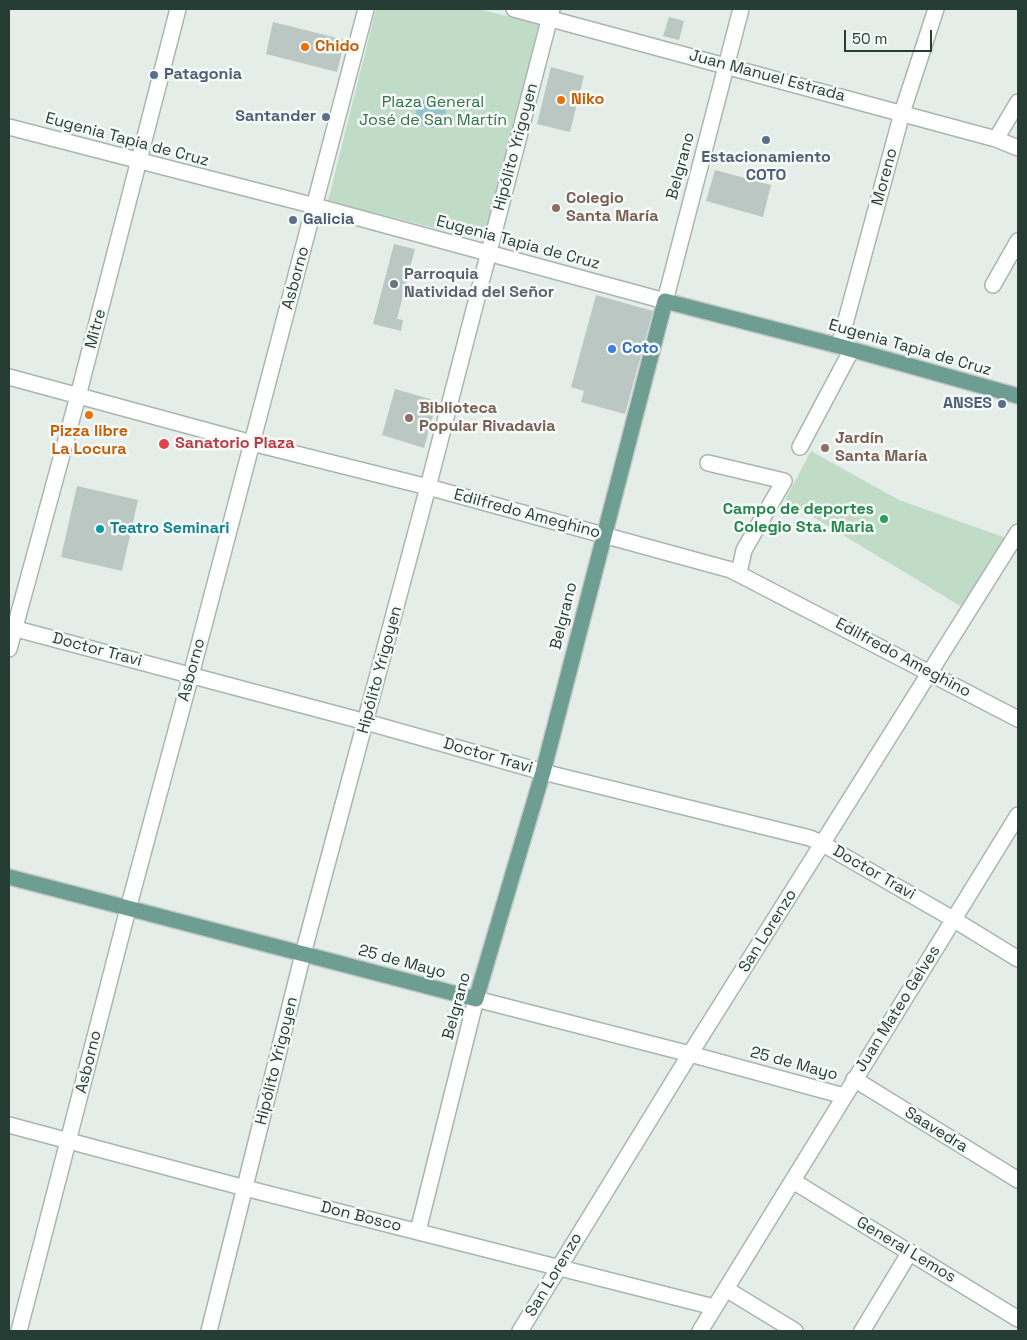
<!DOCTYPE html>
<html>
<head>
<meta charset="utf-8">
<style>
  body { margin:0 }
  #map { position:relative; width:1027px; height:1340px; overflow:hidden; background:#e5ede9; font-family:"Space Grotesk",sans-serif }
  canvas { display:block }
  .frame { position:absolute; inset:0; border:10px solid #263d36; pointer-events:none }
  .scale { position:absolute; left:844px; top:30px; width:88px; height:22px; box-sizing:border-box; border:2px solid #263d36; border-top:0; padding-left:6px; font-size:15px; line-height:18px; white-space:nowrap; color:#263d36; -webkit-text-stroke:4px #f5f9f7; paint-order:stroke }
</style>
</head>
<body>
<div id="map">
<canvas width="1027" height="1340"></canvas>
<div class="frame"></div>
<div class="scale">50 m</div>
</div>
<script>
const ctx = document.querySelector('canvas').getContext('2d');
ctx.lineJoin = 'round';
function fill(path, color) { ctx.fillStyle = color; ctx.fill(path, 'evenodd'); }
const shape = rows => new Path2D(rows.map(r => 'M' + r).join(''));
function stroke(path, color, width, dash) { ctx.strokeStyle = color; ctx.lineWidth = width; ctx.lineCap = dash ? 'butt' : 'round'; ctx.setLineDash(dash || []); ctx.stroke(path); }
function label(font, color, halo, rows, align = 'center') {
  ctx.font = font + ' "Space Grotesk",sans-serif'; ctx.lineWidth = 5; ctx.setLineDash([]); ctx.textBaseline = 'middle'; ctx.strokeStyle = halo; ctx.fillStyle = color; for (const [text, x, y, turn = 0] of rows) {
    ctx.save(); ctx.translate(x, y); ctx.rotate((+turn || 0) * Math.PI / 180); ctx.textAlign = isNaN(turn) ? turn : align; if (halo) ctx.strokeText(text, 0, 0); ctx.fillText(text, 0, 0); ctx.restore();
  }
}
fill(shape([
  [376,9,479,9,539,24,485,241,328,201],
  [811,451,899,500,1006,538,962,607,785,500]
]), '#c0dcc7');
fill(shape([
  '416 113a15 15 0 1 1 30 0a15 15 0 1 1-30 0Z'
]), '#93c4cc');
fill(shape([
  [669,17,684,21,679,40,663,36],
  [273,22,345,40,337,72,266,54],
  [551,67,584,76,570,132,537,124],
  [715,170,771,185,763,217,706,201],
  [394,244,415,249,397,319,403,320,401,331,373,324],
  [596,295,653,311,625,414,581,402,584,391,571,387],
  [395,389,437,401,424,448,382,435],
  [77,486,138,500,122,571,61,557]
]), '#bbc7c2');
const minor = shape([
  [514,9,996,139,1018,148],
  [9,127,315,206,665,301,741,9],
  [996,139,1018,102],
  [993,285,1018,241],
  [839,346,902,113,936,9],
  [9,377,252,443,428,487,731,570,1018,719],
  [800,447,852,349],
  [708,463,784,481,744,550,739,573],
  [9,627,366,722,543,772,810,838,823,844,953,919,1018,959],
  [9,649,78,396,178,9],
  [854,1079,1018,1180],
  [9,1125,245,1188,714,1307],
  [793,1181,1018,1319],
  [418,1231,476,999,690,1054,844,1096],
  [726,1289,795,1331],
  [19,1331,128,909,191,675,366,9],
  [209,1331,303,954,428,487,552,9],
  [520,1331,690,1054,1018,532],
  [700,1331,1018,815],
  [862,1331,910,1252]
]);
const major = shape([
  [9,877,476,999,543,772,665,301,839,346,1018,396]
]);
stroke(minor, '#a8b5b0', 18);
stroke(major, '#c2c9c7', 18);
stroke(minor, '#fff', 15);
stroke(major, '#6e9e91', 15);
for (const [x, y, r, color] of [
  [305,47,5,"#e8710a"],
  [154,75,5,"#5c6f8a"],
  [561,100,5,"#e8710a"],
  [326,117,5,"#5c6f8a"],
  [766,140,5,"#5c6f8a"],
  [556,208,5,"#8d6e63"],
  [293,220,5,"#5c6f8a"],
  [394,284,5,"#6b7280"],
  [612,349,5,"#3f7fe0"],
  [1002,404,5,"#5c6f8a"],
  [89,415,5,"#e8710a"],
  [409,418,5,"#8d6e63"],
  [164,444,6,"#e0444e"],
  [825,448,5,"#8d6e63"],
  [884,519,5,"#2e9e5b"],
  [100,529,5,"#0f9aa8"]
]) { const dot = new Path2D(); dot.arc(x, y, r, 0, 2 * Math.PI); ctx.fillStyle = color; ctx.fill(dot); stroke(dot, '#f5f9f7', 2); }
label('bold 16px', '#c56008', '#f5f9f7', [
  ["Chido",315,47],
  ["Niko",571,100],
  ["Pizza libre",89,432,"center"],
  ["La Locura",89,450,"center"]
], 'left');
label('bold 16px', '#4e5e75', '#f5f9f7', [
  ["Patagonia",164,75],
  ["Santander",316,117,"right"],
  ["Estacionamiento",766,158,"center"],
  ["COTO",766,176,"center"],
  ["Galicia",303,220],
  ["ANSES",992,404,"right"]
], 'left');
label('16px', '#263d36', '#f5f9f7', [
  ["Juan Manuel Estrada",767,76,15],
  ["Eugenia Tapia de Cruz",127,140,15],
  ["Hipólito Yrigoyen",516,147,-75],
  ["Belgrano",681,166,-75],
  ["Moreno",885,177,-75],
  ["Eugenia Tapia de Cruz",518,243,15],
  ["Asborno",296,278,-75],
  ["Mitre",96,329,-75],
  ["Eugenia Tapia de Cruz",910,348,16],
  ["Edilfredo Ameghino",527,514,15],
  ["Belgrano",564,616,-76],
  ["Doctor Travi",97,650,15],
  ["Edilfredo Ameghino",903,658,28],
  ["Asborno",192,670,-75],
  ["Hipólito Yrigoyen",380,670,-75],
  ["Doctor Travi",488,756,16],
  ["Doctor Travi",874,873,30],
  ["San Lorenzo",768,931,-58],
  ["25 de Mayo",402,962,15],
  ["Belgrano",457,1006,-75],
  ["Juan Mateo Gelves",898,1009,-58],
  ["Hipólito Yrigoyen",277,1061,-76],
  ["Asborno",89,1062,-76],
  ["25 de Mayo",794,1064,15],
  ["Saavedra",936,1130,32],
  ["Don Bosco",361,1217,14],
  ["General Lemos",906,1250,31],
  ["San Lorenzo",554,1275,-59]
]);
label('16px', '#34704a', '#f5f9f7', [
  ["Plaza General",433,103],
  ["José de San Martín",433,121]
]);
label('bold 16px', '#785e54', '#f5f9f7', [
  ["Colegio",566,199],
  ["Santa María",566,217],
  ["Biblioteca",419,409],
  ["Popular Rivadavia",419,427],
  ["Jardín",835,439],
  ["Santa María",835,457]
], 'left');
label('bold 16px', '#5b616d', '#f5f9f7', [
  ["Parroquia",404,275],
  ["Natividad del Señor",404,293]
], 'left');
label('bold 16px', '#366cbe', '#f5f9f7', [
  ["Coto",622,349]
], 'left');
label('bold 16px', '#be3a42', '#f5f9f7', [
  ["Sanatorio Plaza",175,444]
], 'left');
label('bold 16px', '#27864d', '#f5f9f7', [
  ["Campo de deportes",874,510],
  ["Colegio Sta. Maria",874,528]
], 'right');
label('bold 16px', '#0d838f', '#f5f9f7', [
  ["Teatro Seminari",110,529]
], 'left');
</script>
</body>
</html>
